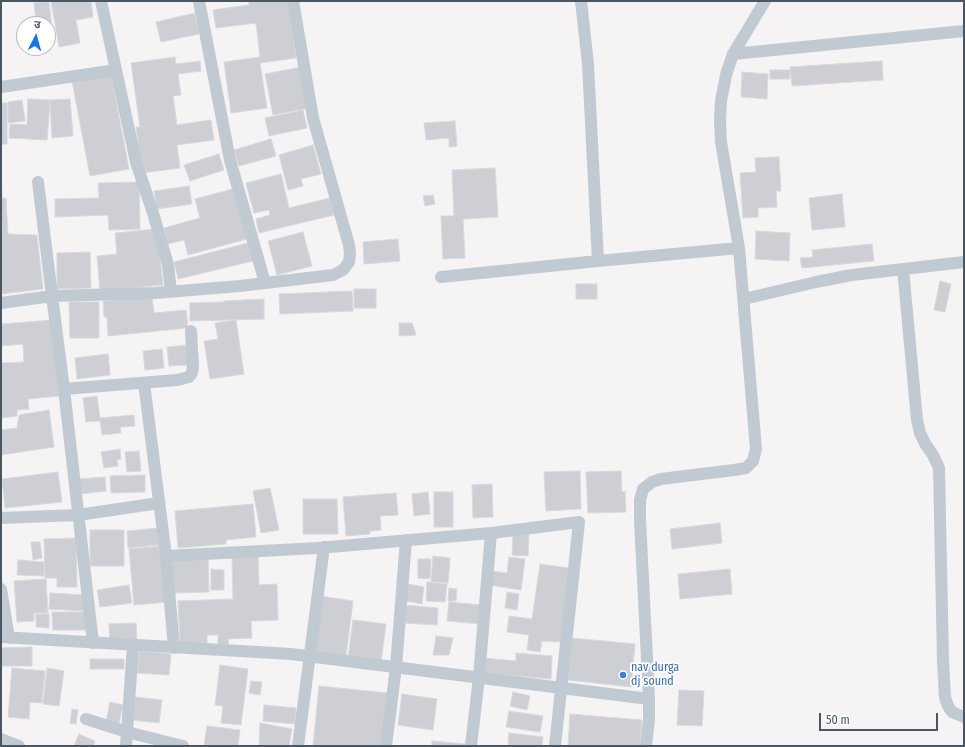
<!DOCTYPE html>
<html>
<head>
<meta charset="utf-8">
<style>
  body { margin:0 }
  #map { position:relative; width:965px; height:747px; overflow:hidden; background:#f5f3f3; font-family:"Fira Sans Condensed","Noto Sans Devanagari",sans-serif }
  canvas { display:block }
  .frame { position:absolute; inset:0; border:2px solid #4a5661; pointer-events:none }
  .north { position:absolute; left:16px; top:16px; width:40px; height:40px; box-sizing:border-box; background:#fff; border:1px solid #b7bbc0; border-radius:50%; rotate:6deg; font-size:11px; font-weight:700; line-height:16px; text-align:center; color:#4a5661 }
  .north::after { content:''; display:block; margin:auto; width:14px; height:18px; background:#1a73e8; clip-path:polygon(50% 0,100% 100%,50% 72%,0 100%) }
  .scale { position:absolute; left:819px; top:713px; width:119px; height:18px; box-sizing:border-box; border:2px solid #4a5661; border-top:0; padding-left:5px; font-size:12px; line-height:14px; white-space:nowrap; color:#4a5661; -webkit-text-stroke:3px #fff; paint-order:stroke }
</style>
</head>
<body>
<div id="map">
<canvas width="965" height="747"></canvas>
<div class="frame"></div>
<div class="north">उ</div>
<div class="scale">50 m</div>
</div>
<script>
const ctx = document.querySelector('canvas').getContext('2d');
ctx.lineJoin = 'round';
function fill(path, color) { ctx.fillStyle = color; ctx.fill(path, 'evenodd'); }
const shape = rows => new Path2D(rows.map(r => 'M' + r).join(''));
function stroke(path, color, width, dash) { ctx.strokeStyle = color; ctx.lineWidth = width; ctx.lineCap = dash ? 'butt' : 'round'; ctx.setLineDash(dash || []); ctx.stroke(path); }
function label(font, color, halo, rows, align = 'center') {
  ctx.font = font + ' "Fira Sans Condensed",sans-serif'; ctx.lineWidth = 3.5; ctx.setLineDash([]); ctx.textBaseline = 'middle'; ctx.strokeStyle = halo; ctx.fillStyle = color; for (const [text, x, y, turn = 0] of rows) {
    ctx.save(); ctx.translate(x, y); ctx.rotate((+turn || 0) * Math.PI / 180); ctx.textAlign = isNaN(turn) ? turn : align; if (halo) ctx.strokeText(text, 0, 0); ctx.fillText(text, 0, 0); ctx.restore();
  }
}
const building = shape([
  [51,1,91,1,93,17,76,20,80,43,59,47,51,1],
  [249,1,288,1,296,58,260,63,267,108,231,113,224,62,260,57,256,23,216,28,213,10,249,5,249,1],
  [49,2,53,36,48,37,48,24,36,24,34,3,49,2],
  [195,13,199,34,161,42,156,22,195,13],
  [175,57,176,64,200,61,201,71,178,74,181,95,173,96,177,125,211,120,214,140,177,145,180,168,142,173,136,127,140,127,131,63,175,57],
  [882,61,883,80,792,86,790,67,882,61],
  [301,67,309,108,273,115,265,74,301,67],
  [770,70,790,70,790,79,770,79,770,70],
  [742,72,768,74,767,99,741,97,742,72],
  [111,74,129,169,90,176,72,81,111,74],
  [28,99,50,100,47,140,9,138,10,124,27,125,28,99],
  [70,99,73,136,52,138,50,100,70,99],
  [22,100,25,121,8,123,8,102,22,100],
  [1,103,7,103,7,144,1,144,1,103],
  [303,110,307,128,269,136,265,118,303,110],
  [455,121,457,146,449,147,449,138,426,140,424,123,455,121],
  [271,139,276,156,239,166,234,150,271,139],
  [313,145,321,174,301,179,303,186,288,190,279,155,313,145],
  [219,154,224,170,190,181,184,165,219,154],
  [779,157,781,191,776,191,777,207,758,208,758,217,743,218,740,173,756,172,755,158,779,157],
  [495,168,498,217,463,219,465,258,443,259,441,216,454,216,452,170,495,168],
  [281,174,289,208,330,198,334,215,259,233,256,219,270,215,269,210,254,213,246,183,281,174],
  [1,182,2,198,6,198,8,234,37,235,43,289,1,294,1,182],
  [139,182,140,229,109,230,108,215,55,217,55,199,99,198,98,183,139,182],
  [189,186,192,204,157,209,154,191,189,186],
  [233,189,247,239,188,255,184,240,168,244,164,228,200,218,195,199,233,189],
  [842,194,845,227,812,230,809,198,842,194],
  [433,195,435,204,425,206,423,196,433,195],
  [157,229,163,285,100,291,97,256,117,254,115,233,157,229],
  [756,231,790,233,789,261,755,259,756,231],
  [303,232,312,266,277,275,268,241,303,232],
  [398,239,400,261,364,264,363,242,398,239],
  [248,243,253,261,178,279,174,262,248,243],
  [872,244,874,261,802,268,800,258,813,257,812,250,872,244],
  [90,252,91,288,57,289,57,253,90,252],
  [940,281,951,284,945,312,934,310,940,281],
  [576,284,597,284,597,299,576,299,576,284],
  [354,289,376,289,376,308,354,308,354,289],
  [352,291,353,311,280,314,279,294,352,291],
  [152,296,154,313,186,310,188,328,108,336,107,317,104,317,103,301,152,296],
  [264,299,264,319,190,321,190,303,224,302,224,301,264,299],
  [69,302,99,302,99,338,70,338,69,302],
  [53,320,59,396,28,399,29,409,17,410,17,416,1,418,1,363,24,362,23,344,1,346,1,324,53,320],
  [236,320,244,374,210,379,204,341,218,339,215,323,236,320],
  [399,323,412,323,416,335,399,336,399,323],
  [186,345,188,365,169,366,167,347,186,345],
  [162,349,164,368,145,370,143,351,162,349],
  [108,354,110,375,77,379,75,358,108,354],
  [97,396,100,418,134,415,135,426,120,427,121,433,102,435,100,421,86,422,83,398,97,396],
  [49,410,54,447,1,455,1,430,17,428,19,415,49,410],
  [120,449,121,459,117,460,118,466,104,468,101,452,120,449],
  [139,451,141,471,127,472,125,452,139,451],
  [580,471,581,509,546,511,544,472,580,471],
  [621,471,622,492,625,491,626,512,588,513,586,472,621,471],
  [58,472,62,502,5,508,2,479,58,472],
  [145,475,145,492,111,493,110,476,145,475],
  [105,477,106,491,80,494,79,479,105,477],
  [492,484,493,517,473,518,472,485,492,484],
  [270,488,279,530,261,533,253,491,270,488],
  [428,492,430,514,414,516,412,494,428,492],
  [434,492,453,492,453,527,434,527,434,492],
  [396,493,398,515,380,516,381,530,370,531,370,534,346,536,343,497,396,493],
  [303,499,337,499,338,534,303,534,303,499],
  [253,504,256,537,226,540,226,544,178,548,175,511,253,504],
  [720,523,722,543,672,549,670,529,720,523],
  [158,528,159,545,128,548,127,531,158,528],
  [90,530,124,530,124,566,90,566,90,530],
  [513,533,529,534,528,556,512,555,513,533],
  [76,538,77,587,57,587,57,578,45,578,44,539,76,538],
  [31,542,40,542,42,558,33,560,31,542],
  [163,546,168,602,134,605,129,549,163,546],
  [258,556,259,585,277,584,278,620,251,621,252,638,228,639,229,645,218,645,218,635,207,635,207,643,180,644,178,601,233,599,232,557,258,556],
  [433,556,450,558,448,583,431,582,433,556],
  [509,557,525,559,521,590,489,585,491,571,507,573,509,557],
  [172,558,208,558,209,592,173,593,172,558],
  [418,559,431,559,430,579,418,578,418,559],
  [18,560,44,562,44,576,17,575,18,560],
  [540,564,569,568,561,642,542,641,540,652,527,650,529,635,507,632,509,616,532,619,540,564],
  [211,569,224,570,224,590,211,590,211,569],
  [730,569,732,594,680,599,678,574,730,569],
  [46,579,48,613,34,613,34,621,17,622,14,581,46,579],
  [427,582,447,584,445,602,426,601,427,582],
  [408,584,424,587,422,604,406,601,408,584],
  [129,585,132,603,100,607,97,590,129,585],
  [449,588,457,589,456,601,448,601,449,588],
  [507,592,519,594,517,610,505,608,507,592],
  [50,593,85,595,84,611,49,609,50,593],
  [320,596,353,601,346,656,313,652,320,596],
  [449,602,481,605,480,624,447,621,449,602],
  [405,605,438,608,437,625,403,623,405,605],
  [52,612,87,612,87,630,53,630,52,612],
  [36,614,49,614,49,628,36,627,36,614],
  [353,620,386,624,381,662,348,658,353,620],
  [136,623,137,640,110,642,109,624,136,623],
  [436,636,453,638,449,655,433,655,436,636],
  [572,638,635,644,631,687,568,680,572,638],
  [32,647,32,666,1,666,1,648,32,647],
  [139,651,171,654,169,675,137,673,139,651],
  [516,653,552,656,551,679,482,673,483,658,516,661,516,653],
  [90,659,124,659,124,669,90,669,90,659],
  [220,665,248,669,241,725,221,723,223,706,215,705,220,665],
  [12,668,45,671,42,703,30,702,29,719,8,717,12,668],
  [47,668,64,671,59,706,43,704,47,668],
  [251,681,262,682,260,695,249,693,251,681],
  [319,686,387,693,382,746,313,746,319,686],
  [679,690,704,691,702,726,677,725,679,690],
  [513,692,530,696,527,710,510,706,513,692],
  [402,694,437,699,433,730,398,725,402,694],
  [135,697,162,700,159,723,132,720,135,697],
  [110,702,123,705,119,723,106,721,110,702],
  [264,705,296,708,295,724,263,721,264,705],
  [72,709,78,710,76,724,70,723,72,709],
  [509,711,543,716,540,732,506,727,509,711],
  [570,714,642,720,640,746,568,746,570,714],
  [260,723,292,729,289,746,259,746,260,723],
  [207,726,240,730,238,746,204,746,207,726],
  [509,733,543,737,542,746,508,746,509,733],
  [79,734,95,741,93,746,74,746,79,734],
  [432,741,466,744,466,746,432,746,432,741]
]);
fill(building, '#cdcfd5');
stroke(building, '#d7d9de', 1);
stroke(shape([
  [101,1,136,162,153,213,168,265,171,291],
  [199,1,230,160,265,283],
  [581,1,588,64,598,261],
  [733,54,964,31],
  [1,87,116,70],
  [903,269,917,420,920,433,926,445,933,455,939,468,943,662,945,697,948,706,952,712,964,717],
  [441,277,598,261,739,248],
  [744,299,816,282,852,275,964,262],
  [1,303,52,296,38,182],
  [191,331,193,367,192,373,189,377,177,380,64,389,52,296,155,293,240,286,333,275,343,270,349,262,350,253,349,245,313,118,293,1],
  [144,383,166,556,318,548,491,533,479,677,471,746],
  [64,389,93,643],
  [1,518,78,515,159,503],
  [491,533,579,522,555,746],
  [166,556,174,648],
  [1,589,9,638],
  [1,637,291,654,649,699],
  [86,719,127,732,183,746],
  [1,739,19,746],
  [126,746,133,645],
  [298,746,324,547],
  [386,746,396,667,406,540],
  [646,746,649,720,649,699,640,520,640,500,643,489,652,482,661,479,734,470,746,468,753,461,756,449,739,248,721,142,720,120,721,101,726,75,733,54,765,1]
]), '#c1cad2', 12);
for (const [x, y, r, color] of [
  [623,675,4,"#3f7fe0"]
]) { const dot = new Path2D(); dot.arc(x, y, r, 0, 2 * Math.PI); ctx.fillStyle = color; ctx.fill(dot); stroke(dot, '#fff', 1.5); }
label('12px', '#366cbe', '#fff', [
  ["nav durga",631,668],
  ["dj sound",631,682]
], 'left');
</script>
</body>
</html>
